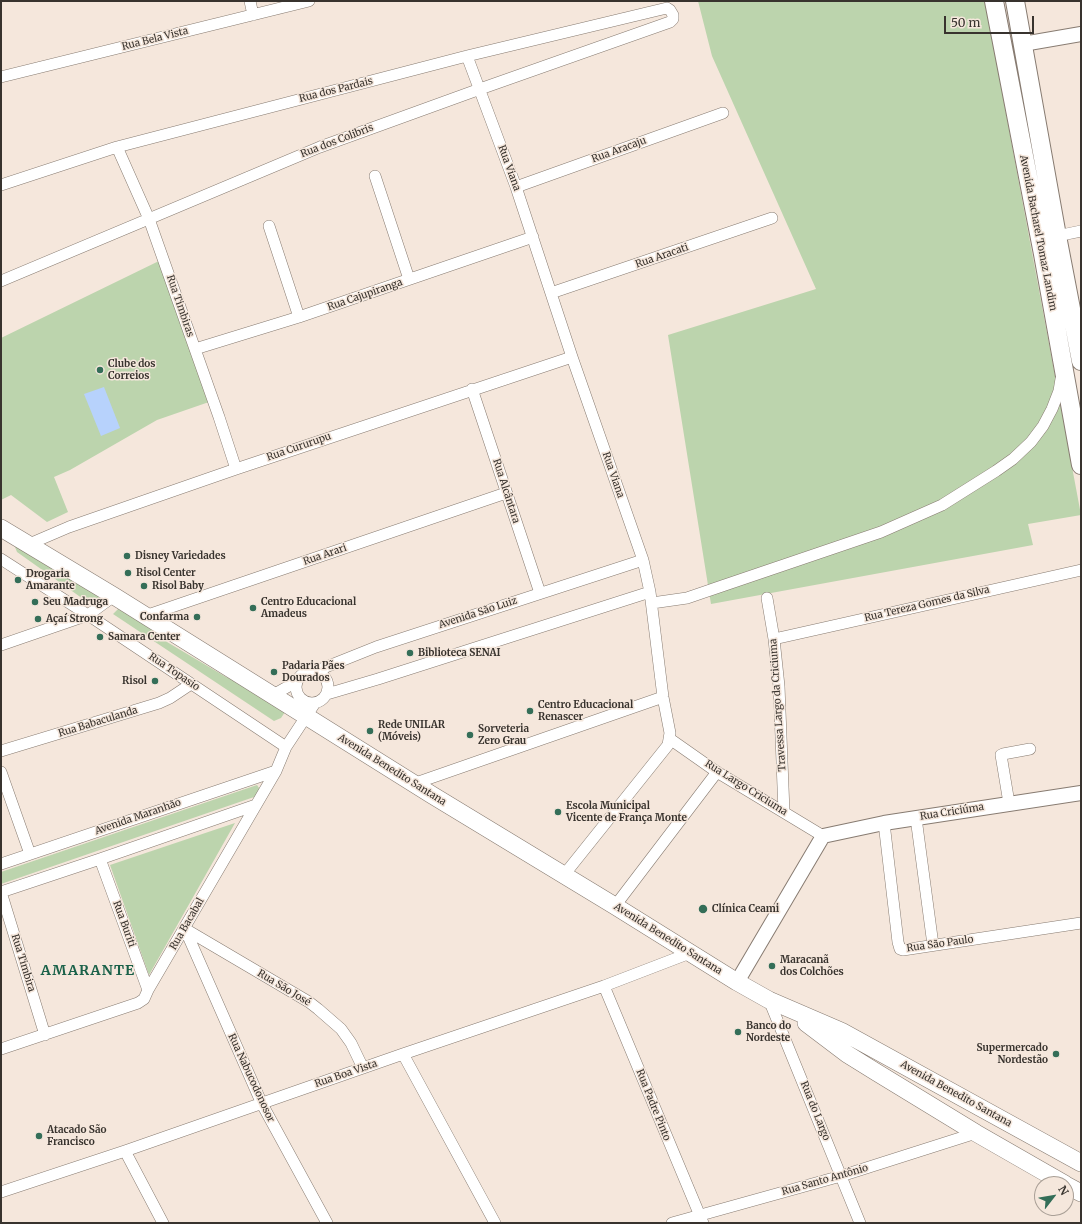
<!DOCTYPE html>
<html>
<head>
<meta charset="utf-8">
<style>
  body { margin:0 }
  #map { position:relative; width:1082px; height:1224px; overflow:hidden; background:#f5e7dc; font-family:Merriweather,serif }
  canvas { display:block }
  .frame { position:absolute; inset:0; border:2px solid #38332e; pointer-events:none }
  .north { position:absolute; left:1034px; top:1176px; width:40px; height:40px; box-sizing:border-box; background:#f5e7dc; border:1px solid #a99f96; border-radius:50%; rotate:59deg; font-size:11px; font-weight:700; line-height:16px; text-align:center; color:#38332e }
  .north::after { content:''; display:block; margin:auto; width:14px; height:18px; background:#346e58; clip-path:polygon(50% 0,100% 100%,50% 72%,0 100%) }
  .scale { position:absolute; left:944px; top:16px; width:90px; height:18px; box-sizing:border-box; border:2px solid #38332e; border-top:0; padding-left:5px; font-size:12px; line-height:14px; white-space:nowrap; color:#38332e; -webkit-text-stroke:3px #f5e7dc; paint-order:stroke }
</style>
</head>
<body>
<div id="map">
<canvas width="1082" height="1224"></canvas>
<div class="frame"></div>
<div class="north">N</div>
<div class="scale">50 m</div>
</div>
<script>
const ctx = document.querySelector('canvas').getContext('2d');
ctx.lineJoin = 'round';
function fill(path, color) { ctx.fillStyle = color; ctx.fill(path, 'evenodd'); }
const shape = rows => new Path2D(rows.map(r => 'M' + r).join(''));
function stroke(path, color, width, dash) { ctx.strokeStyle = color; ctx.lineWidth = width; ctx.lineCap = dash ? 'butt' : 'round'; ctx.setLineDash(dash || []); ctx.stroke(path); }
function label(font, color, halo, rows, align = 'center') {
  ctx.font = font + ' Merriweather,serif'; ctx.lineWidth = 3; ctx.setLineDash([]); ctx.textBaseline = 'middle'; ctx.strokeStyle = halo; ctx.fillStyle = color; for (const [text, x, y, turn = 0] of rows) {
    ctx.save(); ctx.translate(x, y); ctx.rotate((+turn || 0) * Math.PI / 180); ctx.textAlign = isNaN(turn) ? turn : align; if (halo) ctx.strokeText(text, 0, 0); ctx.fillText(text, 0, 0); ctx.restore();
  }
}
fill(shape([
  [698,1,985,1,1081,515,1028,524,1033,545,711,604,668,335,816,289,712,56],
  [161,260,209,402,157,420,70,470,54,477,68,512,47,522,11,495,1,500,1,338],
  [16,544,100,592,99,598,95,601,86,601,17,552,15,547],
  [119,608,146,620,167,642,226,677,253,688,285,712,281,718,274,721,113,614],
  [257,785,261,791,257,796,1,884,1,872],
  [235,823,149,975,110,865]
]), '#bcd4ad');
fill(shape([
  [104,387,120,428,101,436,84,394]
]), '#b7d2fc');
const minor = shape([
  [250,1,253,15],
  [467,56,516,187,572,357,643,560,650,592,663,697,670,733,668,745,564,875],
  [1,77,309,1],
  [117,147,149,219,219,417,236,469],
  [375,176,409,279],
  [1,185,117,147,467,56,667,8,670,10,673,15,673,19,670,22,480,89,320,147,1,281],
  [516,187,723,113],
  [269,226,299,317],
  [1057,236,1081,231],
  [551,293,772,218],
  [195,349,299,317,533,237],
  [472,389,540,593],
  [27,545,69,527,236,469,572,357],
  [1,559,88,615,286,747],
  [767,598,774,639,779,686,784,812],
  [652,603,687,598,722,586,881,532,942,505,996,471,1013,459,1031,442,1043,426,1052,409,1059,391,1061,379],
  [145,616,506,493],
  [774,639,1081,570],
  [1,645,88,615,114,596],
  '296 687a16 16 0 1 1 32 0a16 16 0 1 1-32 0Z',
  [316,671,376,647,643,560],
  [327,694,378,679,650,592],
  [273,695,296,682],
  [670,739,717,772,823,836],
  [1,751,159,703,170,698,191,684],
  [1,772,30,854],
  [413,784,663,697],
  [1009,803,1001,755,1003,754,1030,749],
  [916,818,933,945],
  [884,823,898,942,900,949,903,950,1081,923],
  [100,859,148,990],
  [1,864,276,771],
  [1,892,100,859,256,805],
  [1,892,45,1035],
  [615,906,717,772],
  [185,929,262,1104,327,1223],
  [185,929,309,1002,318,1009,341,1029,351,1043,363,1068],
  [604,986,703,1223],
  [769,1000,860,1223],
  [1,1049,138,1003,144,999,148,990,276,771,286,747,315,703],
  [403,1054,495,1223],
  [125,1151,163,1223],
  [1,1192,125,1151,403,1054,604,986,690,953],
  [672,1223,841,1176,976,1133]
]);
const tertiary = shape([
  [1023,44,1081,34],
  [737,982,823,836,884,823,1081,793]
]);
const primary = shape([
  [1,528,114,596,432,795,615,906,737,982,769,1000,841,1031,1081,1163],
  [806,1023,847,1054,876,1072,976,1133,1065,1184],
  [1066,1185,1081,1193]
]);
const trunk = shape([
  [994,1,1043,254,1081,465],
  [1015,1,1057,236,1081,361]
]);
stroke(minor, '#877b71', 12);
stroke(tertiary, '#877b71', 16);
stroke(primary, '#877b71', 18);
stroke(trunk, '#877b71', 20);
stroke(minor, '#fff', 11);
stroke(tertiary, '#fff', 14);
stroke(primary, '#fff', 17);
stroke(trunk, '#fff', 18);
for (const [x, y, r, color] of [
  [100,370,4,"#346e58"],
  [127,556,4,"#346e58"],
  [128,573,4,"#346e58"],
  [18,580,4,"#346e58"],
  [144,586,4,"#346e58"],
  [35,602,4,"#346e58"],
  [253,608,4,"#346e58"],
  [197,617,4,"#346e58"],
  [38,619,4,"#346e58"],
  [100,637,4,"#346e58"],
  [410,653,4,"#346e58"],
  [274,672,4,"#346e58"],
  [155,681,4,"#346e58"],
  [530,711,4,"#346e58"],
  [370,731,4,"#346e58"],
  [470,735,4,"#346e58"],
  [558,812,4,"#346e58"],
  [703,909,5,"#346e58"],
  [772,966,4,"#346e58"],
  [738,1032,4,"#346e58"],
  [1056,1054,4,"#346e58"],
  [39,1136,4,"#346e58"]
]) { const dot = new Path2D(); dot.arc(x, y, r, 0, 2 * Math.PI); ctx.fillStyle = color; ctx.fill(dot); stroke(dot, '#f5e7dc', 1.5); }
label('10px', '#38332e', '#f5e7dc', [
  ["Rua Bela Vista",155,39,-14],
  ["Rua dos Pardais",336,90,-14],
  ["Rua dos Colibris",337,141,-21],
  ["Rua Aracaju",619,150,-20],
  ["Rua Viana",509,168,70],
  ["Avenida Bacharel Tomaz Landim",1038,233,79],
  ["Rua Aracati",662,256,-19],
  ["Rua Cajupiranga",365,295,-19],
  ["Rua Timbiras",180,306,71],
  ["Rua Cururupu",299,447,-19],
  ["Rua Viana",613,475,71],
  ["Rua Alcântara",506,491,72],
  ["Rua Arari",325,555,-19],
  ["Rua Tereza Gomes da Silva",927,604,-13],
  ["Avenida São Luiz",478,613,-18],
  ["Rua Topasio",174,672,34],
  ["Travessa Largo da Criciuma",778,705,-94],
  ["Rua Babaculanda",98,722,-17],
  ["Avenida Benedito Santana",392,770,32],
  ["Rua Largo Criciuma",746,788,32],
  ["Rua Criciúma",952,812,-9],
  ["Avenida Maranhão",138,817,-19],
  ["Rua Buriti",124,924,70],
  ["Rua Bacabal",187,924,-60],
  ["Avenida Benedito Santana",668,939,32],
  ["Rua São Paulo",940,944,-8],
  ["Rua Timbira",23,963,73],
  ["Rua São José",284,988,31],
  ["Rua Boa Vista",346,1074,-19],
  ["Rua Nabucodonosor",251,1078,65],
  ["Avenida Benedito Santana",956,1094,29],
  ["Rua Padre Pinto",653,1105,68],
  ["Rua do Largo",815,1111,68],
  ["Rua Santo Antônio",825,1180,-16]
]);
label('bold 10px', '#38332e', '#f5e7dc', [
  ["Clube dos",108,364],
  ["Correios",108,376],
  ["Disney Variedades",135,556],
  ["Risol Center",136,573],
  ["Drogaria",26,574],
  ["Amarante",26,586],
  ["Risol Baby",152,586],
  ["Seu Madruga",43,602],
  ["Centro Educacional",261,602],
  ["Amadeus",261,614],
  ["Confarma",189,617,"right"],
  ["Açaí Strong",46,619],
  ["Samara Center",108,637],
  ["Biblioteca SENAI",418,653],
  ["Padaria Pães",282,666],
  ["Dourados",282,678],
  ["Risol",147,681,"right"],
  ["Centro Educacional",538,705],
  ["Renascer",538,717],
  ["Rede UNILAR",378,725],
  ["(Móveis)",378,737],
  ["Sorveteria",478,729],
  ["Zero Grau",478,741],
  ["Escola Municipal",566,806],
  ["Vicente de França Monte",566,818],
  ["Clínica Ceami",712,909],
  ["Maracanã",780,960],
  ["dos Colchões",780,972],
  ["Banco do",746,1026],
  ["Nordeste",746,1038],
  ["Supermercado",1048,1048,"right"],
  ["Nordestão",1048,1060,"right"],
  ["Atacado São",47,1130],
  ["Francisco",47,1142]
], 'left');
ctx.letterSpacing = '1px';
label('bold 14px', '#1a6149', '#f5e7dc', [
  ["AMARANTE",88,971]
]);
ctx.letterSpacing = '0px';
</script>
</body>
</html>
